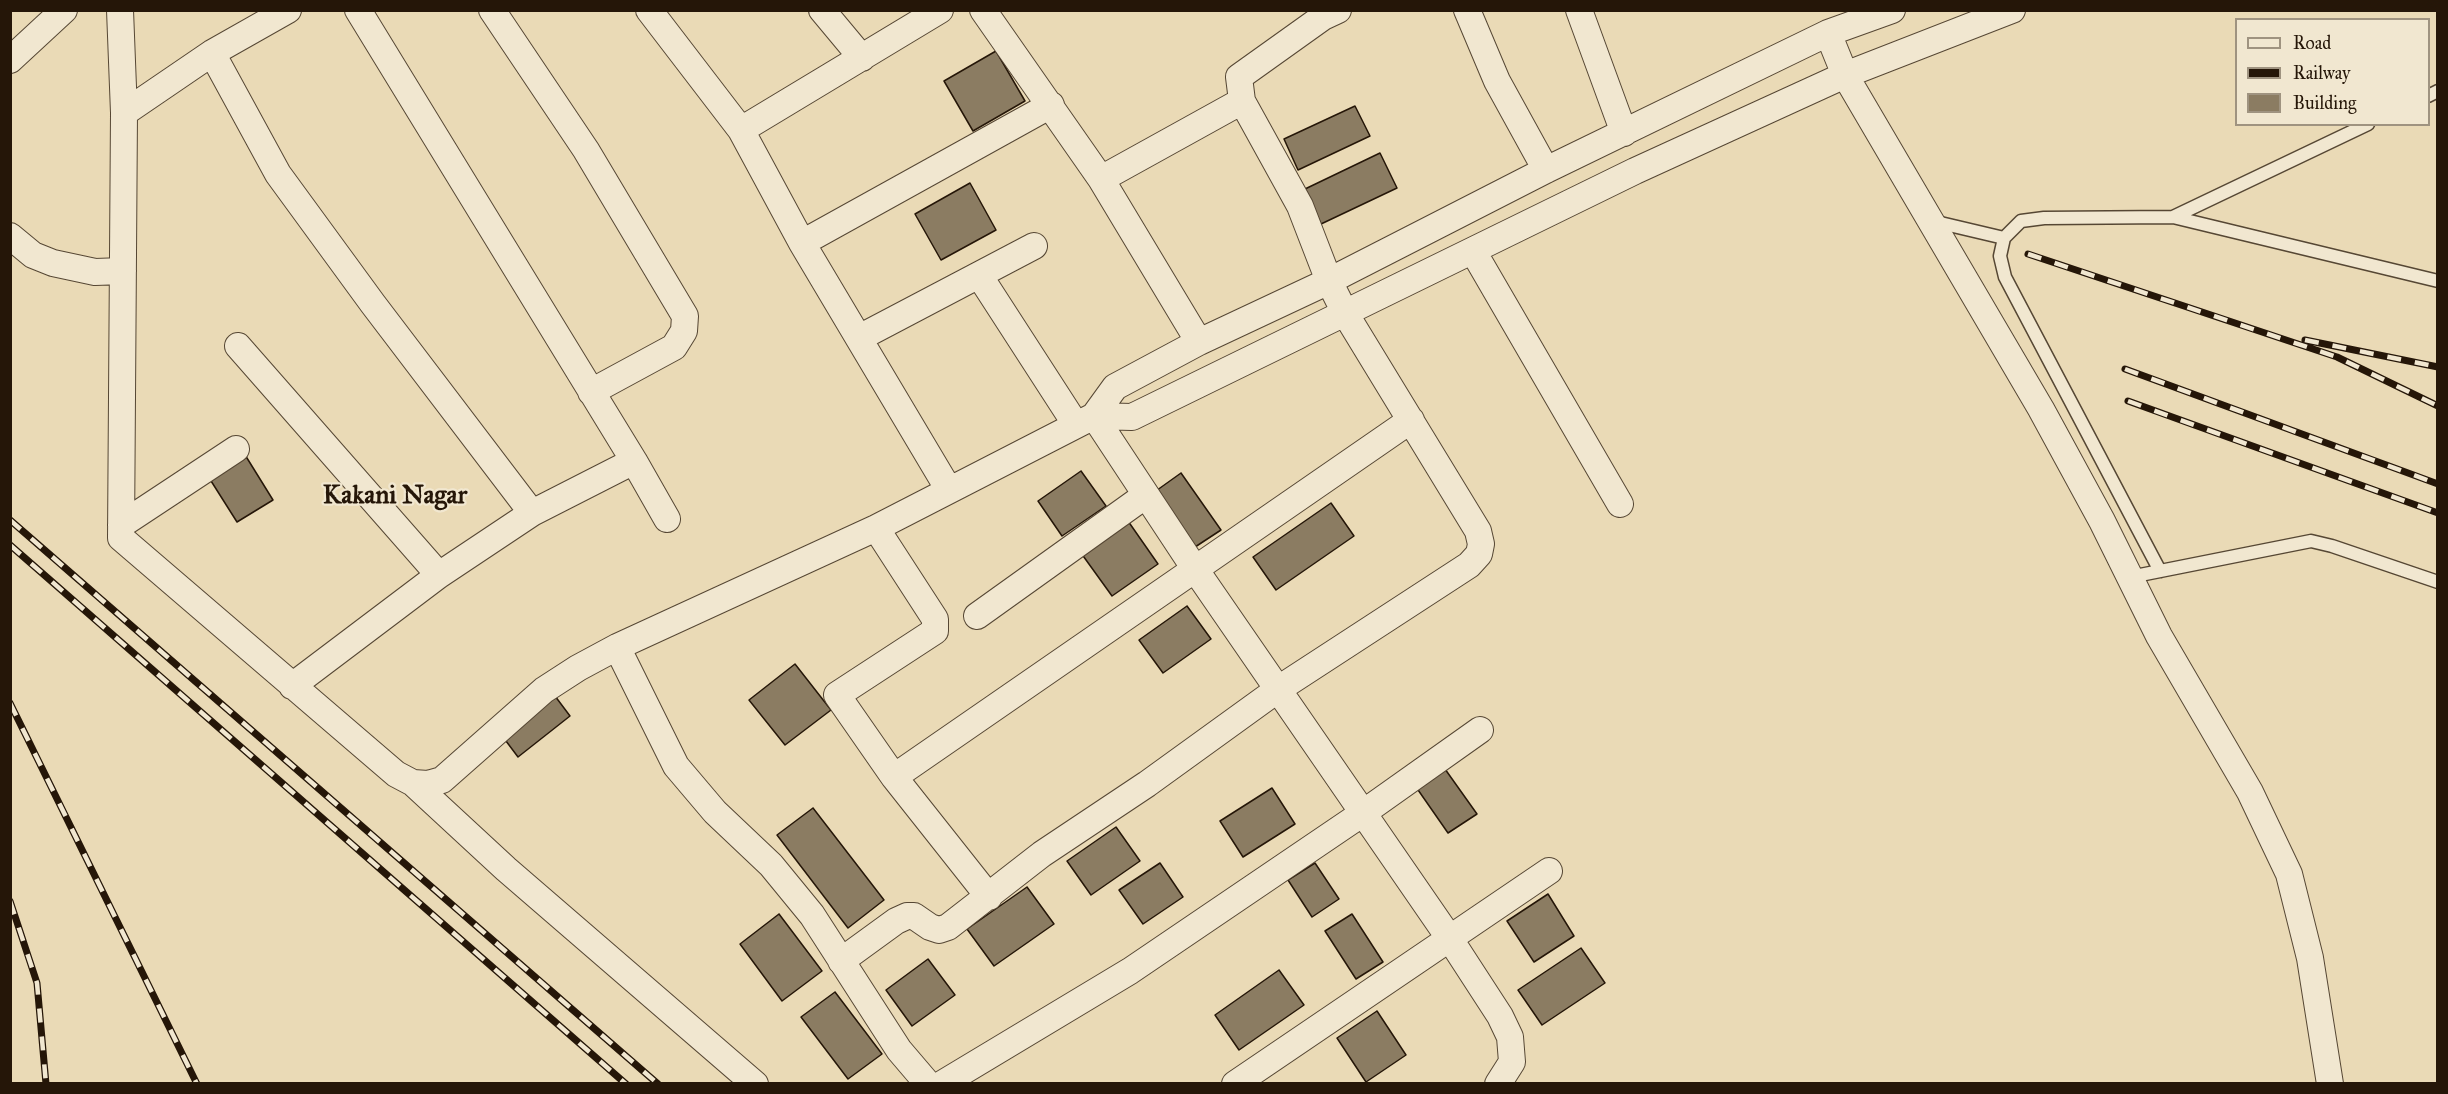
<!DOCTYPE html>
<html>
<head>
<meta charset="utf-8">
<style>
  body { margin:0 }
  #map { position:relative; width:2448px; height:1094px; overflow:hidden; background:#eadab6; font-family:"IM FELL Great Primer",serif }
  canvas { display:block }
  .frame { position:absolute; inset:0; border:12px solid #251608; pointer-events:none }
  .legend { position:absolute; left:2235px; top:18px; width:195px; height:108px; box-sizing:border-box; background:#f1e7d0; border:2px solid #9f9380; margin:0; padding:8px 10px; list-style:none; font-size:18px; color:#251608 }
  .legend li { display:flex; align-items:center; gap:12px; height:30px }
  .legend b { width:30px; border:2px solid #9f9380 }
</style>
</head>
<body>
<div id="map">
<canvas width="2448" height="1094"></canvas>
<div class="frame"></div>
<ul class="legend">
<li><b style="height:8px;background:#f1e7d0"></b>Road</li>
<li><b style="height:8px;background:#251608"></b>Railway</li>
<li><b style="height:16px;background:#8b7c62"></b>Building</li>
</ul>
</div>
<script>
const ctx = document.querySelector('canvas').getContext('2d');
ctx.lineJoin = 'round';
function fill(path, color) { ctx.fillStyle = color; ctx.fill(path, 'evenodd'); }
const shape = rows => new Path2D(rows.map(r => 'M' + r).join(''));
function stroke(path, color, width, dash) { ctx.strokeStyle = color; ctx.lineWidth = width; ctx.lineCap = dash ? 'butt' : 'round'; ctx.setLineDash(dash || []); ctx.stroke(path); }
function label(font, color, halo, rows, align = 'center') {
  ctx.font = font + ' "IM FELL Great Primer",serif'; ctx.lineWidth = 4.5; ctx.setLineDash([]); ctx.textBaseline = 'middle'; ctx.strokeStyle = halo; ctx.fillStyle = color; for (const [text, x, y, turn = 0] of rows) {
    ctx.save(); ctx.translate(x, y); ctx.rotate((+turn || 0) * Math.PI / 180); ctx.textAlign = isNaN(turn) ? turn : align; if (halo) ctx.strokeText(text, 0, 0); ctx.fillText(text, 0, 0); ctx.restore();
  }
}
const building = shape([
  [996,51,1025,101,973,131,944,81,996,51],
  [1355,106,1370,136,1298,170,1284,139,1355,106],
  [1380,153,1397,188,1321,224,1305,189,1380,153],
  [970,183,996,230,941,260,915,214,970,183],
  [242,450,273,500,237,522,206,473,242,450],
  [1081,471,1106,506,1062,536,1038,501,1081,471],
  [1181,473,1221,530,1192,549,1153,493,1181,473],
  [1331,503,1354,536,1276,590,1253,557,1331,503],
  [1128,521,1158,564,1112,596,1081,553,1128,521],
  [1187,606,1211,639,1163,673,1139,640,1187,606],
  [795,664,831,710,785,745,749,700,795,664],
  [555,696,570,716,518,757,503,737,555,696],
  [1445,769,1477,814,1448,833,1416,787,1445,769],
  [1272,788,1295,824,1243,857,1220,821,1272,788],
  [813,808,884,900,848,928,777,835,813,808],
  [1116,827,1140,861,1091,895,1067,861,1116,827],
  [1160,863,1183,897,1143,924,1119,890,1160,863],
  [1315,863,1339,899,1312,917,1288,880,1315,863],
  [1027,887,1054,924,994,966,967,929,1027,887],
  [1548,894,1574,936,1534,962,1507,921,1548,894],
  [779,914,822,971,782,1001,740,944,779,914],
  [1352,914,1383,962,1356,979,1325,931,1352,914],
  [1581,948,1605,983,1542,1025,1518,990,1581,948],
  [928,959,955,995,912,1026,886,990,928,959],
  [1279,970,1304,1005,1239,1050,1215,1015,1279,970],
  [835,992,882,1054,848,1079,801,1017,835,992],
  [1377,1011,1406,1055,1366,1082,1337,1038,1377,1011]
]);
fill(building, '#8b7c62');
stroke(building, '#251608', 1.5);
const lane = shape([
  [2428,96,2438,91],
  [2173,217,2368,124],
  [1932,221,2004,238],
  [2160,571,2005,277,2000,256,2004,238,2021,221,2044,218,2173,217,2438,281],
  [2130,577,2311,541,2332,546,2438,582]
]);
const street = shape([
  [120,10,124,113,121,538,396,774,413,783,428,784,442,780,544,690,578,668,617,647,876,528,1094,416,1115,387,1199,342,1329,281,1546,170,1828,33,1892,10],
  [358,10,634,461,667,519],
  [492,10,586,150,685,316,684,331,674,347,591,392],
  [649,10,741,130,802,243,949,490],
  [822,10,862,58],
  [983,10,1101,179,1242,101,1239,77,1323,17,1338,10],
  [1467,10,1497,81,1546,170],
  [1579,10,1624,133],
  [1828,33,1845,75,2041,409,2102,521,2159,636,2250,792,2289,874,2310,958,2330,1084],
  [212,53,278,174,373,304,532,513],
  [10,60,64,10],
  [124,113,212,53,288,10],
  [741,130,940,10],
  [1101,179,1199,342],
  [10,236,33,255,53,263,95,272,123,271],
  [802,243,1051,105],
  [1473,251,1620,504],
  [979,275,1076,425],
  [859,338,1034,246],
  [238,346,439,575],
  [1094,416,1132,417,1635,171,1845,75,2012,10],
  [1094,416,1195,569,1450,939,1500,1016,1510,1037,1512,1062,1498,1084],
  [121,525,236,449],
  [876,528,935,619,935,631,837,695,894,777,989,897],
  [977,616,1146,495],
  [617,647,676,766,715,812,771,865,812,915,899,1050,928,1084],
  [292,686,439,575,532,513,634,461],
  [894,777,1411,420],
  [413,783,506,869,755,1084],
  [841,961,896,921,907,916,914,916,930,927,939,930,948,927,1042,854,1147,784,1277,690,1469,565,1479,554,1481,544,1478,531,1345,313,1329,281,1300,206,1242,101],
  [942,1084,1130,971,1363,813,1480,730],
  [1235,1084,1549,871]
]);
stroke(lane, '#564734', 15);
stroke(street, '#564734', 28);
stroke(lane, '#f1e7d0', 12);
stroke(street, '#f1e7d0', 26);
const rail = shape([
  [2028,254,2337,357,2438,406],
  [2305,340,2438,367],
  [2125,369,2438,484],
  [2128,401,2438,513],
  [10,520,658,1084],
  [10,545,626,1084],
  [10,703,197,1084],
  [10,901,37,983,46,1084]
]);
stroke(rail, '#251608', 7);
stroke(rail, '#f1e7d0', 4.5, [14]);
label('bold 26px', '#251608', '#f1e7d0', [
  ["Kakani Nagar",395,497]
]);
</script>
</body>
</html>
